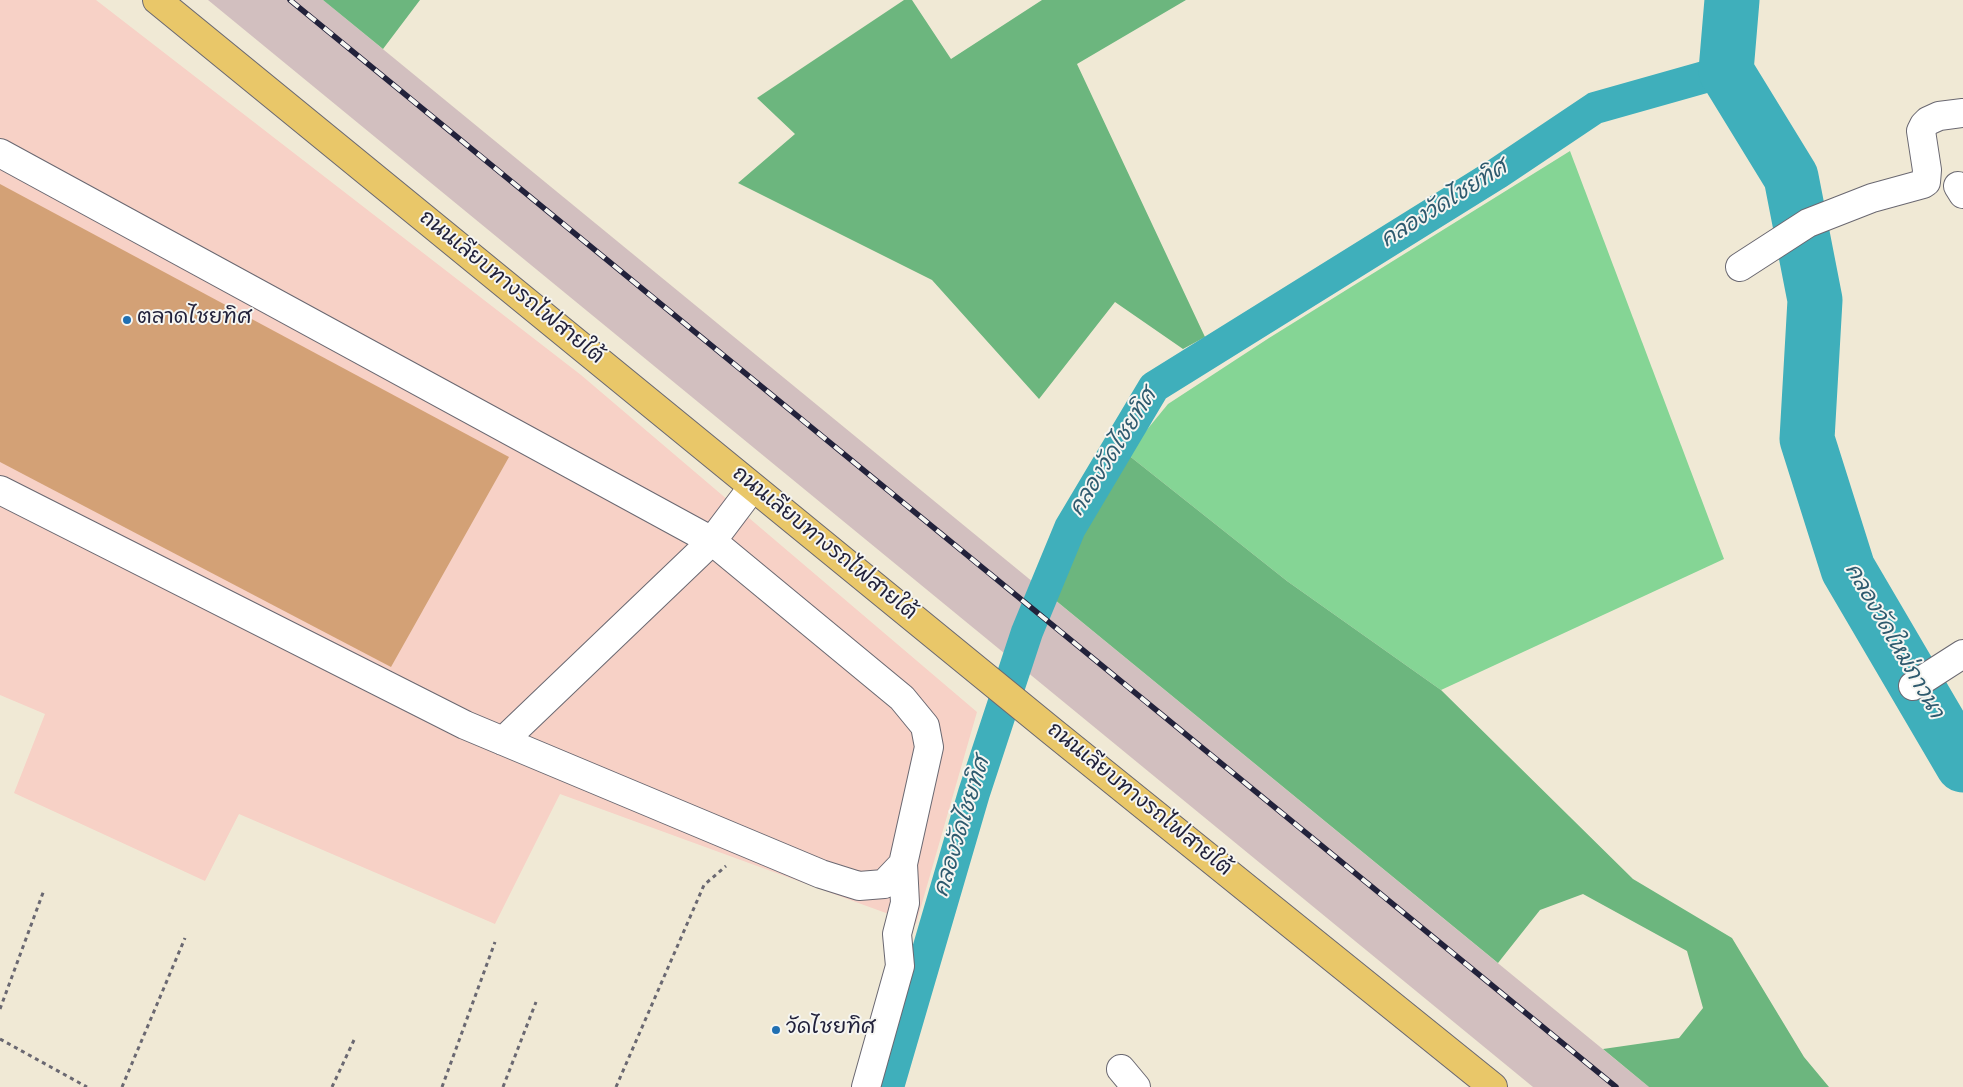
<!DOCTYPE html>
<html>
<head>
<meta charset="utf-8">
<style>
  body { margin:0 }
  canvas { display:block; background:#f0e9d5 }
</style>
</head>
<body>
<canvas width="1963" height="1087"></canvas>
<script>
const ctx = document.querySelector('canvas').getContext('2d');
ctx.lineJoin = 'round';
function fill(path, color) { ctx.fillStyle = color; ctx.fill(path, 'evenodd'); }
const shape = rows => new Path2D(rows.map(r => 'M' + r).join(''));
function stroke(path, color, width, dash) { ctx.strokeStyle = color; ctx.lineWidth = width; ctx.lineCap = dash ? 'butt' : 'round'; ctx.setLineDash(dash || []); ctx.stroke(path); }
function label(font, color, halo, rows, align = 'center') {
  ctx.font = font + ' "Indie Flower","Playpen Sans Thai",sans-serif'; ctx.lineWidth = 4; ctx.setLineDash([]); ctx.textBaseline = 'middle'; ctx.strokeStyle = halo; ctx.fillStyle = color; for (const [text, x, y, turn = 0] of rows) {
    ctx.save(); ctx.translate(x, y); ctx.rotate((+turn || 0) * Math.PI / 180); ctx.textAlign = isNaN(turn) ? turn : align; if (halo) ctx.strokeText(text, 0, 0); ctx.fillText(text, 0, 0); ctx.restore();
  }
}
fill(shape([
  [0,0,96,0,581,375,977,712,916,924,560,794,495,924,239,814,205,881,14,793,45,714,0,695]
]), '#f7d1c6');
fill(shape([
  [208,0,323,0,1649,1087,1533,1087]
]), '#d2bfbf');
fill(shape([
  [1570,151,1724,559,1441,690,1287,581,1127,454,1168,404,1269,338]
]), '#85d595');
fill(shape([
  [323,0,420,0,383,49],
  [904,0,912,0,951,59,1042,0,1186,0,1077,64,1205,337,1183,349,1115,302,1039,399,932,280,738,183,795,134,757,98],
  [1127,454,1287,581,1441,690,1633,879,1732,938,1804,1057,1829,1087,1649,1087,1603,1049,1679,1038,1703,1008,1687,951,1583,894,1540,910,1498,963,1049,595]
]), '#6cb67e');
stroke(shape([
  [888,1087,974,793,1027,632,1070,528,1154,387,1498,173,1595,108,1726,71]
]), '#3fafbb', 32);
stroke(shape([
  [1732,0,1726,71,1791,177,1815,300,1807,439,1848,569,1963,765]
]), '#3fafbb', 55);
fill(shape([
  [0,184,509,457,391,667,0,462]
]), '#d3a176');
const minor = shape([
  [0,153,712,541,902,698,925,726,929,747,903,864,884,884,859,886,821,874,465,725,0,490],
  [1958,186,1963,194],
  [1740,267,1808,223,1872,198,1923,184,1926,182,1927,170,1921,131,1924,125,1928,121,1939,116,1963,113],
  [1913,686,1963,654],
  [503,741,712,541,752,488],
  [1121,1069,1136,1087],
  [866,1087,900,966,897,934,905,903,903,864]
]);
const major = shape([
  [157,0,1053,732,1493,1087]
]);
stroke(minor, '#6a6871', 30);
stroke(major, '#6a6871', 30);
stroke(shape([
  [0,1009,44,890],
  [0,1039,87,1087],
  [122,1087,185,938],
  [332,1087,354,1040],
  [442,1087,495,942],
  [503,1087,536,1002],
  [616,1087,704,885,726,866]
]), '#6a6871', 3, [4, 4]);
stroke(minor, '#fff', 28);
stroke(major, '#e9c769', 28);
const rail = shape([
  [290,0,1616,1087]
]);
stroke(rail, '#22223b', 5.5);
stroke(rail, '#f6f6f2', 4, [11]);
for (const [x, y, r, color] of [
  [127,320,5,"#1f6fb2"],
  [776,1030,5,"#1f6fb2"]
]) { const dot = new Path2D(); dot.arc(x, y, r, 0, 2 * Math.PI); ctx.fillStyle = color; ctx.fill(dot); stroke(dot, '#f6f6f2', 2); }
label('21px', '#22223b', '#f6f6f2', [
  ["ถนนเลียบทางรถไฟสายใต้",510,289,39],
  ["ถนนเลียบทางรถไฟสายใต้",823,545,39],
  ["ถนนเลียบทางรถไฟสายใต้",1138,801,39]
]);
label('21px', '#22223b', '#f6f6f2', [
  ["ตลาดไชยทิศ",137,320],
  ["วัดไชยทิศ",786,1030]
], 'left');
label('italic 22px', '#2e5a6e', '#f6f6f2', [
  ["คลองวัดไชยทิศ",1445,206,-32],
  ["คลองวัดไชยทิศ",1115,454,-58],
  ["คลองวัดใหม่ภาวนา",1892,642,60],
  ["คลองวัดไชยทิศ",964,828,-73]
]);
</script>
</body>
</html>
